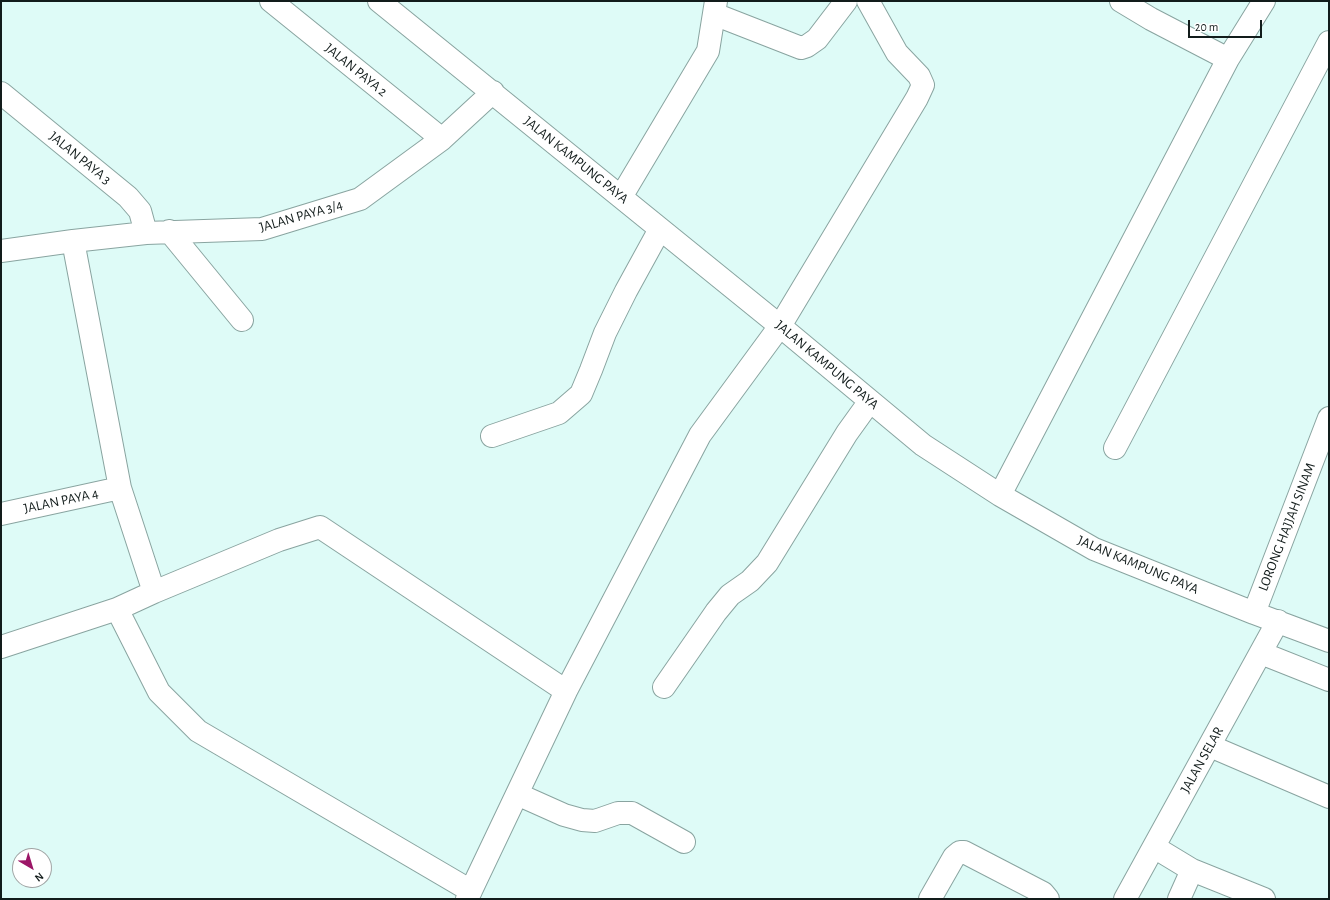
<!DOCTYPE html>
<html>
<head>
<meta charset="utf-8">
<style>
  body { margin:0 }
  #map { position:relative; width:1330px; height:900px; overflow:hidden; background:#defbf7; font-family:"Alegreya Sans",sans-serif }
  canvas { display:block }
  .frame { position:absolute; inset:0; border:2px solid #121c1b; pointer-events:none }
  .north { position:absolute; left:12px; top:848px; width:40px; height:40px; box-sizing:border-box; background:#fff; border:1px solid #a0a4a4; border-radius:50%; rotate:142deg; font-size:11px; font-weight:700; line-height:16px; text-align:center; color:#121c1b }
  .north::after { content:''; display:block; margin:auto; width:14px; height:18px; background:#9c1667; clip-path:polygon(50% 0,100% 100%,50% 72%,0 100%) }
  .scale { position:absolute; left:1188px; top:20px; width:74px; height:18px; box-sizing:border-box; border:2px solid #121c1b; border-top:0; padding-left:5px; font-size:12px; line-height:14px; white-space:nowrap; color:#121c1b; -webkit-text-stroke:3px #fff; paint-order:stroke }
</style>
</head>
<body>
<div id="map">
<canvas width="1330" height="900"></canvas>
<div class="frame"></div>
<div class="north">N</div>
<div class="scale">20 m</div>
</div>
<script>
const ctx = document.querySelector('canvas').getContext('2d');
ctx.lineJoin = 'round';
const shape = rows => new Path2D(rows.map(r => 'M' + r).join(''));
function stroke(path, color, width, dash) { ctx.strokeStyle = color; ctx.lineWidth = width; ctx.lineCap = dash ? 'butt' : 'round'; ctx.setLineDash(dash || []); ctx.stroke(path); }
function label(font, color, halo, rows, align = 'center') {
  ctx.font = font + ' "Alegreya Sans",sans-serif'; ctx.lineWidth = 3.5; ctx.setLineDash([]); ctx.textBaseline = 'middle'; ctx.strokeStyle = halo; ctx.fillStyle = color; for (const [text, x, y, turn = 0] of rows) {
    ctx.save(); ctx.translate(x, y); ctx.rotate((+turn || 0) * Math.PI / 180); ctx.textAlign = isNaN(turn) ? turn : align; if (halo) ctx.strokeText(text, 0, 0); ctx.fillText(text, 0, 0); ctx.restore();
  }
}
const minor = shape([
  [271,1,442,139],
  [379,1,780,326,923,445,1000,495,1094,549,1254,613,1329,641],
  [1121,1,1151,19,1228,59],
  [714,14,801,48,807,46,817,39,846,1],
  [1,93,128,197,140,211,146,233],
  [621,197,708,51,716,1],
  [169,231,242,320],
  [1,251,73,241,146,233,262,229,360,199,442,139,493,92],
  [492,436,559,413,581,394,591,370,605,333,626,291,660,229],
  [1115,448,1329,42],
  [1000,495,1228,59,1264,1],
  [1,514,120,488],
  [154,592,279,540,320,527,566,691],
  [117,609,159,692,198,731,471,891],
  [1254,613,1329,418],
  [1,647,117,609,154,592,120,488,73,241],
  [1261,653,1329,680],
  [664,687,716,612,730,595,750,581,767,563,847,433,870,401],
  [1210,746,1329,797],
  [517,794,564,815,582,820,595,821,618,813,632,813,684,842],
  [1154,847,1192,870,1264,899],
  [467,899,566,691,700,435,780,326,917,98,923,85,919,76,897,53,868,1],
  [930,899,954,857,960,852,964,852,1043,893,1048,899],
  [1125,899,1278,621],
  [1179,899,1192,870]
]);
stroke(minor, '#89a4a0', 24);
stroke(minor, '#fff', 22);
label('14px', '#121c1b', '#fff', [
  ["JALAN PAYA 2",356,70,39],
  ["JALAN PAYA 3",80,158,39],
  ["JALAN KAMPUNG PAYA",576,160,39],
  ["JALAN PAYA 3/4",301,216,-16],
  ["JALAN KAMPUNG PAYA",827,365,40],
  ["JALAN PAYA 4",61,501,-12],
  ["LORONG HAJJAH SINAM",1287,527,-69],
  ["JALAN KAMPUNG PAYA",1138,565,23],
  ["JALAN SELAR",1202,760,-61]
]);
</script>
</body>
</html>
